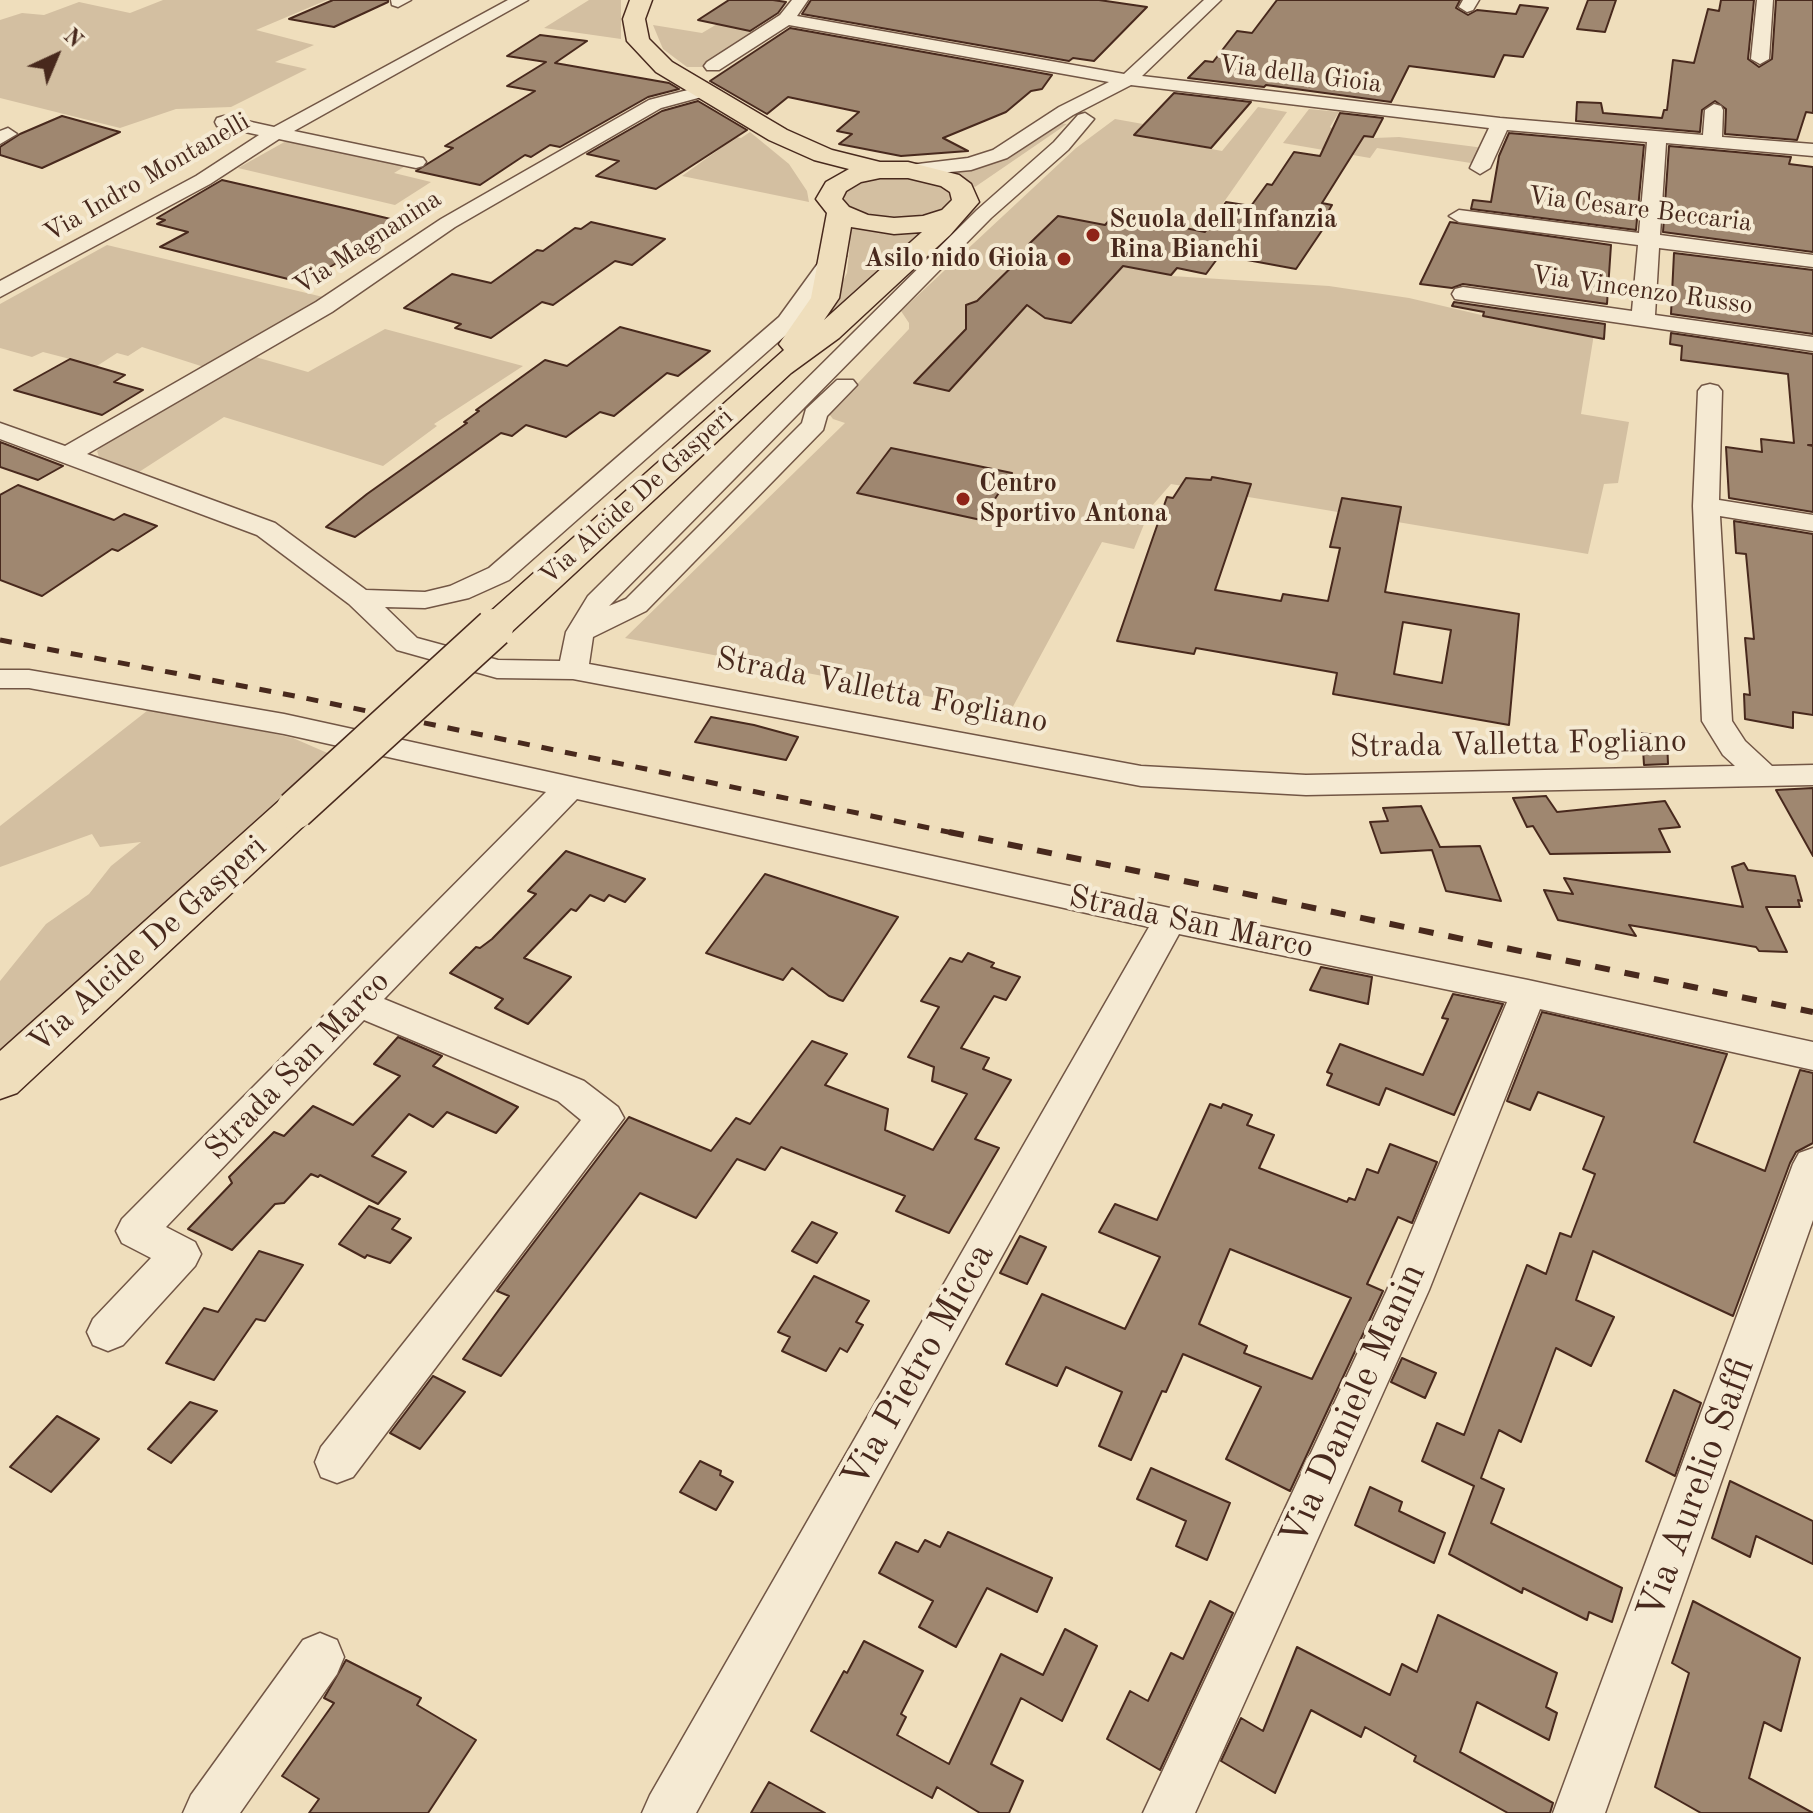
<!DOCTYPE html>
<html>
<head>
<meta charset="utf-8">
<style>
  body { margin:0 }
  #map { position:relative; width:1813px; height:1813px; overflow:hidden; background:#efdebc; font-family:"Old Standard TT",serif }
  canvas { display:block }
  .north { position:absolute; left:16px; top:16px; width:80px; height:80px; -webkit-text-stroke:6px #f5ead3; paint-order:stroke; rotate:44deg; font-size:22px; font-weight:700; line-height:32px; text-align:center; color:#48291d }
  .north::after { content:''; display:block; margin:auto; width:28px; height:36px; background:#48291d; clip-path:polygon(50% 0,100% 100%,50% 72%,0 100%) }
</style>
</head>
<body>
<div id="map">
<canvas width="1813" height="1813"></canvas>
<div class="north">N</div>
</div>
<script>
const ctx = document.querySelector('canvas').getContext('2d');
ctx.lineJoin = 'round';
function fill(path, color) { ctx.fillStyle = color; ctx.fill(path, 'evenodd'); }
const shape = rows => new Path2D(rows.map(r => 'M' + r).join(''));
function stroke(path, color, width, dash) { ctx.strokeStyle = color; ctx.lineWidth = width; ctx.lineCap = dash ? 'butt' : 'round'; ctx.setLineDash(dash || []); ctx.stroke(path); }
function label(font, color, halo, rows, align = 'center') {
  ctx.font = font + ' "Old Standard TT",serif'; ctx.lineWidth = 8; ctx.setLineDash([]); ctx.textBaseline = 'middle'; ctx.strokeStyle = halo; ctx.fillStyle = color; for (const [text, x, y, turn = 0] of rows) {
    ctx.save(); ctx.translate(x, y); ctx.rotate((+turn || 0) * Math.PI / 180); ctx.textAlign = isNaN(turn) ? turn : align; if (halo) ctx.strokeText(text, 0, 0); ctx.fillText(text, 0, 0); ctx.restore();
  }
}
fill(shape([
  [163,0,327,0,256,30,314,45,275,62,307,69,231,107,176,109,120,128,0,98,0,20,22,13,44,15,79,2,130,13],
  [589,0,621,0,621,39,544,28],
  [719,23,762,31,703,67,687,67,663,49,653,25,702,33],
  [1258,107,1287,112,1172,276,1329,286,1409,298,1528,326,1594,334,1581,414,1629,422,1618,483,1604,484,1588,554,1171,484,1151,507,1134,549,1102,542,1010,712,625,638,845,423,833,419,829,414,909,329,909,323,901,311,1076,148,1115,119,1143,124,1134,134,1222,151],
  [1309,109,1339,112,1330,127,1341,133,1375,138,1399,137,1484,148,1477,164,1377,148,1370,158,1283,143],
  [1059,123,1067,124,975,187,949,172,1004,158,1022,149],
  [750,132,789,164,807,191,809,202,682,176,736,137,741,138],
  [288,140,407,165,394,173,431,182,395,205,238,168],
  [902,175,942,185,951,194,949,204,937,213,917,219,893,220,869,217,852,210,844,200,846,190,858,182],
  [848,223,928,228,828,321,823,319,847,273,850,242],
  [107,245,323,297,207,368,142,347,128,356,117,353,97,366,43,352,32,357,0,348,0,304],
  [385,329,523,366,434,424,437,426,383,466,224,417,139,472,99,457,97,451,102,446,252,356,308,372],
  [152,707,293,738,332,755,0,1053,0,981,46,924,89,894,111,866,141,842,100,847,92,834,0,867,0,826]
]), '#d3bfa1');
const building = shape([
  [333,0,388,0,388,2,334,27,289,19,333,0],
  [729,0,773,0,786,2,778,13,750,31,698,20,729,0],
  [811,0,1099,0,1147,7,1094,61,1073,58,1069,61,802,14,811,0],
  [1277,0,1460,0,1456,8,1468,15,1477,10,1516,14,1520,5,1548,8,1523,57,1504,55,1494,77,1409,66,1391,102,1266,85,1264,87,1188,78,1205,61,1213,62,1237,31,1252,33,1277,0],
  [1588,0,1616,0,1605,32,1577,29,1588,0],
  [1721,0,1754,0,1748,59,1759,67,1772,59,1776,0,1813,0,1813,113,1806,112,1797,140,1725,134,1726,109,1715,101,1702,110,1700,132,1576,121,1577,102,1601,103,1603,113,1662,118,1664,110,1667,110,1673,60,1694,63,1708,9,1719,11,1721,0],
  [790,28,1052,75,1042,89,1031,91,1006,112,943,138,968,151,901,156,839,144,852,134,837,131,859,112,788,97,767,114,710,81,790,28],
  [540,35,587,41,555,63,669,83,679,89,648,97,560,147,550,145,531,157,525,155,480,185,416,171,453,148,445,146,535,91,507,86,546,62,507,56,540,35],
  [1174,93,1251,102,1211,148,1134,135,1174,93],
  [698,101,747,130,656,189,596,176,619,161,587,154,662,111,698,101],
  [1340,113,1383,118,1373,137,1364,136,1322,203,1332,205,1324,219,1329,220,1296,269,1220,255,1206,274,1177,268,1171,275,1123,266,1071,323,1045,318,1027,305,949,391,914,383,966,329,966,305,977,301,1034,245,1029,244,1058,216,1105,225,1115,214,1205,232,1226,202,1251,206,1267,184,1272,185,1294,152,1320,156,1340,113],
  [62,116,120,132,42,168,0,155,0,147,20,134,62,116],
  [1509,133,1644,145,1636,230,1471,209,1473,200,1491,202,1499,156,1509,133],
  [1669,146,1791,157,1789,164,1813,167,1813,252,1663,232,1669,146],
  [222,180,353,210,403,222,304,283,160,247,188,232,157,224,165,220,157,218,222,180],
  [591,222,665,239,632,265,615,261,553,305,542,302,491,338,455,328,461,324,404,308,452,274,491,283,537,250,543,251,575,228,581,229,591,222],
  [1450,222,1611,245,1607,304,1463,284,1452,288,1420,284,1450,222],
  [1674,253,1813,270,1813,334,1671,314,1674,253],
  [1454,302,1605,324,1604,339,1483,316,1484,312,1452,306,1454,302],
  [620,327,710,351,678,376,667,373,614,416,600,412,566,437,526,425,512,436,501,433,355,537,326,527,367,494,467,423,464,422,479,411,476,410,545,360,567,366,620,327],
  [1671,333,1813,354,1813,445,1808,445,1813,446,1813,512,1729,498,1726,447,1762,452,1761,439,1794,443,1788,374,1681,360,1682,346,1670,344,1671,333],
  [70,359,125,375,114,382,143,390,102,415,14,390,70,359],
  [0,442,63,466,38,480,0,467,0,442],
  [891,448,1012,473,981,520,857,493,891,448],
  [1212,477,1251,484,1215,590,1281,601,1283,594,1328,601,1340,548,1330,547,1342,498,1401,507,1385,592,1519,614,1509,725,1333,694,1337,673,1196,648,1194,654,1117,641,1167,497,1173,498,1186,478,1211,480,1212,477],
  [1403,622,1451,630,1442,683,1394,674,1403,622],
  [18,485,114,520,124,514,157,526,118,551,112,549,42,596,0,580,0,495,18,485],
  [1734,521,1813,534,1813,715,1793,712,1793,728,1745,719,1744,694,1750,695,1745,638,1754,639,1746,554,1736,553,1734,521],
  [711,717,754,725,798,737,786,760,695,742,711,717],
  [1642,733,1667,737,1668,764,1644,765,1642,733],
  [1813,788,1813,856,1776,790,1813,788],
  [1546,796,1557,812,1665,801,1680,827,1659,829,1670,852,1550,854,1533,826,1527,827,1513,798,1546,796],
  [1421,806,1440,847,1480,846,1501,901,1446,891,1432,850,1381,853,1370,822,1388,821,1383,808,1421,806],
  [566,851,645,879,625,902,609,895,604,901,590,895,576,911,571,909,524,958,571,977,528,1024,495,1008,503,999,450,973,476,947,480,948,492,939,536,894,528,891,566,851],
  [1744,863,1748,870,1795,876,1802,901,1798,900,1800,907,1766,907,1787,952,1759,951,1756,947,1629,925,1636,936,1558,920,1544,890,1573,894,1564,878,1743,907,1732,867,1744,863],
  [765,874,898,917,843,1001,829,996,792,968,783,980,706,953,765,874],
  [968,953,994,963,991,967,1020,977,1006,1000,994,996,961,1048,989,1058,983,1069,1011,1080,975,1139,999,1148,949,1233,896,1211,905,1196,781,1147,765,1170,737,1159,696,1218,640,1193,501,1376,463,1359,509,1296,497,1291,629,1117,711,1151,736,1118,750,1124,812,1041,847,1054,825,1085,888,1109,885,1130,933,1150,967,1094,932,1081,934,1067,908,1057,939,1007,921,1001,950,958,962,962,968,953],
  [1321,967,1372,977,1368,1004,1310,990,1321,967],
  [1453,994,1503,1004,1454,1115,1386,1088,1379,1105,1327,1085,1332,1074,1327,1072,1340,1044,1423,1075,1448,1019,1442,1018,1453,994],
  [1542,1012,1727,1054,1694,1142,1765,1171,1800,1070,1813,1073,1813,1143,1796,1152,1790,1163,1733,1316,1593,1251,1576,1300,1614,1317,1591,1366,1556,1348,1521,1442,1499,1430,1481,1478,1504,1489,1491,1523,1622,1588,1612,1622,1589,1612,1587,1620,1523,1588,1522,1593,1449,1554,1474,1486,1422,1461,1437,1423,1464,1435,1527,1265,1546,1274,1560,1233,1571,1237,1595,1174,1583,1169,1604,1117,1538,1092,1530,1110,1507,1101,1542,1012],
  [398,1037,442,1056,433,1066,518,1107,496,1133,447,1112,433,1127,409,1114,372,1156,406,1172,378,1204,320,1175,318,1177,311,1174,284,1203,275,1204,232,1250,188,1229,232,1183,229,1177,274,1132,284,1136,313,1106,353,1125,400,1076,374,1064,398,1037],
  [1210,1104,1221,1108,1223,1104,1252,1115,1247,1125,1274,1135,1259,1168,1347,1202,1349,1198,1355,1200,1367,1169,1378,1173,1390,1144,1437,1162,1412,1223,1398,1217,1367,1284,1383,1291,1290,1491,1226,1459,1261,1387,1183,1354,1166,1392,1162,1391,1131,1460,1099,1446,1122,1392,1066,1367,1057,1386,1006,1364,1042,1294,1125,1329,1160,1257,1099,1232,1115,1204,1157,1220,1210,1104],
  [1230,1249,1351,1298,1312,1379,1244,1353,1247,1346,1199,1324,1230,1249],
  [369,1206,400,1219,392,1229,411,1238,390,1263,367,1255,365,1258,339,1244,369,1206],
  [812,1222,837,1233,817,1263,792,1251,812,1222],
  [1020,1236,1046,1247,1027,1284,1000,1273,1020,1236],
  [259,1251,303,1265,265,1321,256,1319,214,1380,166,1363,204,1308,218,1312,259,1251],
  [814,1276,869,1301,856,1322,863,1325,856,1337,847,1352,840,1348,826,1371,782,1351,790,1337,778,1332,814,1276],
  [1402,1358,1436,1373,1425,1398,1391,1382,1402,1358],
  [433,1376,465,1392,420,1449,390,1433,433,1376],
  [1674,1390,1701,1403,1675,1476,1646,1461,1674,1390],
  [190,1402,217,1411,171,1463,148,1449,190,1402],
  [57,1416,99,1439,51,1492,10,1467,57,1416],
  [700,1461,721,1471,720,1475,733,1482,716,1510,680,1492,700,1461],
  [1151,1468,1230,1503,1207,1560,1176,1546,1186,1521,1137,1499,1151,1468],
  [1730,1481,1813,1521,1813,1564,1756,1536,1750,1557,1712,1538,1730,1481],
  [1370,1487,1402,1502,1399,1511,1445,1533,1434,1563,1355,1525,1370,1487],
  [948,1532,1052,1578,1037,1612,987,1588,956,1647,919,1627,933,1601,879,1573,896,1542,918,1552,925,1540,940,1547,948,1532],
  [1210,1601,1233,1613,1160,1770,1107,1739,1130,1691,1148,1701,1171,1653,1183,1659,1210,1601],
  [1693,1601,1800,1658,1781,1731,1764,1722,1749,1778,1813,1813,1701,1813,1655,1787,1689,1673,1672,1663,1693,1601],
  [1438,1615,1557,1673,1546,1707,1557,1713,1549,1740,1477,1702,1460,1752,1553,1803,1550,1813,1508,1813,1414,1761,1416,1756,1365,1727,1361,1737,1311,1710,1275,1793,1221,1761,1241,1718,1263,1731,1297,1647,1390,1695,1402,1664,1417,1672,1438,1615],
  [1065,1629,1097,1646,1062,1721,1021,1698,991,1764,1023,1781,1009,1813,980,1813,937,1787,932,1798,811,1731,844,1671,847,1673,864,1641,923,1671,901,1714,906,1717,897,1735,949,1764,1001,1654,1043,1675,1065,1629],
  [346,1660,421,1698,417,1705,476,1740,428,1813,309,1813,319,1799,282,1776,334,1703,324,1698,346,1660],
  [769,1782,825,1813,751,1813,769,1782]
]);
fill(building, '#9f8770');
stroke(building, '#48291d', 2);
const minor = shape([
  [391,0,411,0,398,7,392,5,391,0],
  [508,0,528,0,294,131,423,158,426,162,423,166,416,168,279,139,210,184,0,297,0,281,196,176,259,135,217,126,215,122,217,118,224,116,274,127,508,0],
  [792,0,808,0,797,16,1124,74,1204,0,1221,0,1142,76,1500,118,1703,135,1705,110,1714,104,1721,106,1723,110,1722,137,1813,144,1813,156,1666,143,1660,235,1813,255,1813,267,1659,248,1655,315,1813,337,1813,351,1455,299,1452,294,1455,289,1463,287,1632,311,1638,245,1459,222,1449,216,1459,210,1639,233,1647,142,1507,130,1490,168,1480,174,1470,168,1489,128,1131,85,1073,115,1007,158,971,170,908,176,898,170,901,166,968,158,993,150,1059,107,1109,82,789,25,719,70,707,70,704,66,707,62,780,15,792,0],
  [1463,0,1479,0,1473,10,1467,12,1459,7,1463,0],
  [1757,0,1773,0,1769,59,1760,64,1751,59,1757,0],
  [703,86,709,87,712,91,709,95,661,108,455,227,332,312,87,454,275,523,366,590,425,592,450,586,489,568,779,317,827,251,843,251,846,256,795,327,509,580,469,598,425,608,385,607,417,638,498,660,560,661,566,632,588,596,977,210,1054,142,1078,115,1085,113,1094,119,1068,150,991,218,609,606,626,599,802,423,806,409,837,380,853,380,857,385,827,416,823,430,646,611,593,637,589,664,1141,766,1306,775,1735,766,1723,755,1702,721,1693,506,1698,391,1702,386,1710,384,1718,386,1722,391,1719,500,1813,515,1813,531,1720,516,1732,721,1745,741,1772,766,1813,765,1813,785,1306,795,1141,786,573,679,497,678,397,650,349,604,257,535,0,439,0,423,65,446,316,302,441,219,649,100,703,86],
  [8,128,17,134,0,144,0,131,8,128],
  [0,670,29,670,284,714,1170,908,1528,980,1813,1042,1813,1070,1540,1009,1429,1290,1195,1813,1143,1813,1387,1290,1507,1002,1179,934,696,1813,642,1813,650,1795,1149,927,577,799,384,999,584,1081,618,1107,624,1118,353,1477,337,1483,321,1477,315,1462,321,1447,581,1120,558,1101,364,1020,166,1227,195,1242,201,1254,195,1266,123,1345,108,1351,93,1345,87,1332,93,1319,151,1258,122,1243,116,1231,122,1219,546,792,284,734,29,688,0,688,0,670],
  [1813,1148,1813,1220,1605,1813,1553,1813,1793,1164,1799,1153,1813,1148],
  [320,1633,337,1640,344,1657,337,1674,240,1813,183,1813,191,1795,303,1640,320,1633]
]);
const major = shape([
  [630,0,652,0,645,19,649,39,672,62,787,130,832,150,880,162,908,162,959,175,971,184,979,202,950,235,839,338,791,373,507,636,494,639,481,636,476,628,481,620,784,350,779,344,811,298,827,213,816,199,826,182,849,169,814,160,769,140,656,72,627,41,623,19,630,0],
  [880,178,908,178,941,186,950,192,952,200,942,210,923,216,894,218,868,215,849,207,842,199,846,191,861,182,880,178],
  [851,227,894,234,922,232,824,320,839,298,851,227],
  [295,796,310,800,316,810,310,820,17,1093,0,1099,0,1051,280,800,295,796]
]);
stroke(minor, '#725645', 3);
stroke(major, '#48291d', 3);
fill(minor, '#f5ead3');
fill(major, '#efdebc');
stroke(shape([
  [0,640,295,696,958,834]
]), '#48291d', 5, [12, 12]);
stroke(shape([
  [949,832,1813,1012]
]), '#48291d', 6, [15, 15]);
const majorBridge = shape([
  [295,810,494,628]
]);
stroke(majorBridge, '#48291d', 41, []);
stroke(majorBridge, '#efdebc', 38);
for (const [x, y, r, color] of [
  [1093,235,8,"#8f2418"],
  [1064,259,8,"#8f2418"],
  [963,499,8,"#8f2418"]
]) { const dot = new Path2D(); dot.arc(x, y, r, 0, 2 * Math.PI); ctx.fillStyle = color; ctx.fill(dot); stroke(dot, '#f5ead3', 3); }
label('26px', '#48291d', '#f5ead3', [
  ["Via della Gioia",1300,75,7],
  ["Via Indro Montanelli",147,178,-30],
  ["Via Cesare Beccaria",1640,210,7],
  ["Via Magnanina",368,243,-33],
  ["Via Vincenzo Russo",1642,291,8],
  ["Via Alcide De Gasperi",637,497,-42]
]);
label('bold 26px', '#48291d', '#f5ead3', [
  ["Scuola dell'Infanzia",1109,220],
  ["Rina Bianchi",1109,250],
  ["Asilo nido Gioia",1048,259,"right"],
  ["Centro",979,484],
  ["Sportivo Antona",979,514]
], 'left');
label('32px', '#48291d', '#f5ead3', [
  ["Strada Valletta Fogliano",882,691,11],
  ["Strada Valletta Fogliano",1518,745,-1],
  ["Strada San Marco",1191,923,12],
  ["Via Alcide De Gasperi",148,945,-42],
  ["Strada San Marco",298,1066,-46]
]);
label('38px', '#48291d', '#f5ead3', [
  ["Via Pietro Micca",919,1366,-61],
  ["Via Daniele Manin",1354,1405,-66],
  ["Via Aurelio Saffi",1697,1489,-70]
]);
</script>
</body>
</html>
